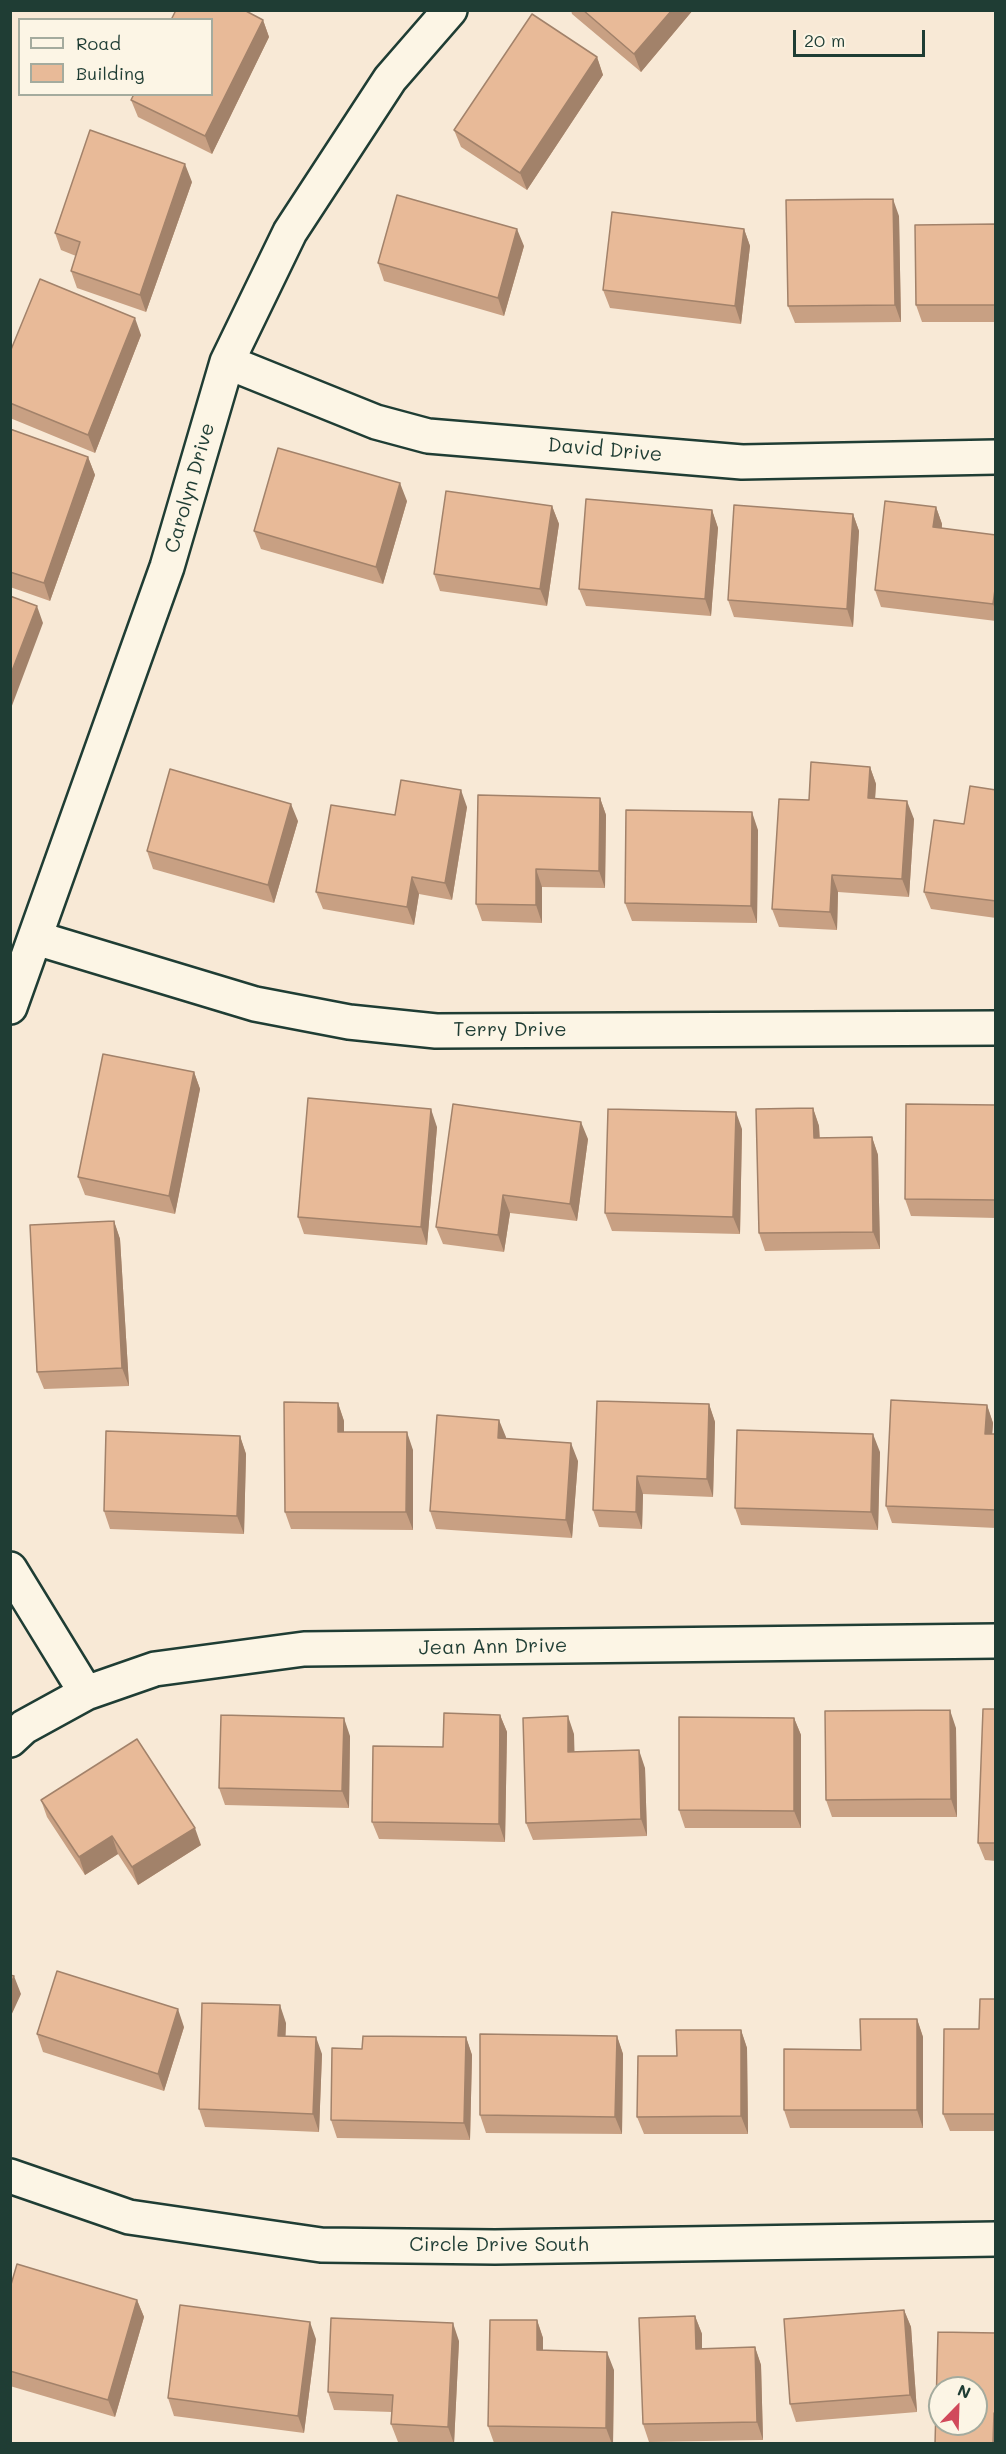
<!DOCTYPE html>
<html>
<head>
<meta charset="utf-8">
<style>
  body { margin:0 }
  #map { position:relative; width:1006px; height:2454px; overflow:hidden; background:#f8e9d6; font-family:Mali,sans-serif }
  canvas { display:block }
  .frame { position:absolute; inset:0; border:12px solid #1f3d34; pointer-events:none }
  .legend { position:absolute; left:18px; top:18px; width:195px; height:78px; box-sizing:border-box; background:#fcf5e5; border:2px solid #a4ab9e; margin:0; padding:8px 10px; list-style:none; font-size:18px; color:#1f3d34 }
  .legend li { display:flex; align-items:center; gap:12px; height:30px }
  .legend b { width:30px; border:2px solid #a4ab9e }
  .north { position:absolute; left:928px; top:2376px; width:60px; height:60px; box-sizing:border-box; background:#fcf5e5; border:2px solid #a4ab9e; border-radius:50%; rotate:23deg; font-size:16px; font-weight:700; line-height:24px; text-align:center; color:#1f3d34 }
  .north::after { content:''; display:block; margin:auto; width:21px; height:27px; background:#d1495b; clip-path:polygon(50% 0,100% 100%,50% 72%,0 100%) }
  .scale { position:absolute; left:793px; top:30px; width:132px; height:27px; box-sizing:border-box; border:3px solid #1f3d34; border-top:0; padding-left:8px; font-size:18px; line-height:21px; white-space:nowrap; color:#1f3d34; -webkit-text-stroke:4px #fcf5e5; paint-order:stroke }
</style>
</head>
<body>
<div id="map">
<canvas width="1006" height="2454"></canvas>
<div class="frame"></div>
<ul class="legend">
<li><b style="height:8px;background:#fcf5e5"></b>Road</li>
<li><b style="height:16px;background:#e8ba98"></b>Building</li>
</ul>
<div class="north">N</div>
<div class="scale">20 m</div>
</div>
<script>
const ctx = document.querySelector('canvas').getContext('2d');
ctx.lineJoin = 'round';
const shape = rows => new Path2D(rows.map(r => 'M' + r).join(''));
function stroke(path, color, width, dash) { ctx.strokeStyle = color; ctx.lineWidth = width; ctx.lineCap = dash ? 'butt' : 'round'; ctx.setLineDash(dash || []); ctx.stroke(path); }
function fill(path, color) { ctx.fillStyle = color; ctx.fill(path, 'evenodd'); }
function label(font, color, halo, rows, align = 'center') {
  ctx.font = font + ' Mali,sans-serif'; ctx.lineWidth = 6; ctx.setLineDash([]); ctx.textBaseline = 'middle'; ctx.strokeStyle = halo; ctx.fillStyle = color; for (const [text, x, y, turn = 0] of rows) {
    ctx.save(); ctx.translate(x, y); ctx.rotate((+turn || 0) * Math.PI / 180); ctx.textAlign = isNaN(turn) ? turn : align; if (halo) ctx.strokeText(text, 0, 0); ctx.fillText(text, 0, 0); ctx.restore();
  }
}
const minor = shape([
  [227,362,376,422,428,436,742,462,996,457],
  [36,938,255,1004,349,1022,436,1031,996,1028],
  [10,1007,167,567,227,362,290,232,390,79,450,10],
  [10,1569,86,1693],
  [10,1740,24,1727,86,1693,155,1669,304,1649,996,1641],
  [10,2176,129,2217,321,2245,495,2247,996,2239]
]);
stroke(minor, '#1f3d34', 38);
stroke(minor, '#fcf5e5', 33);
fill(shape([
  [571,10,693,10,641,72,572,14],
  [263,20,269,37,212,154,138,117,131,100],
  [597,57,603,75,527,190,461,147,454,130],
  [192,182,146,312,77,288,71,271,76,256,61,250,55,233],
  [899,216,901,322,795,323,788,306],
  [996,224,996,322,922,322,916,305],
  [744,229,750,246,741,324,610,308,603,290],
  [524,246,504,316,384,281,378,263],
  [141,335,95,453,10,418,10,352],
  [10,429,88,457,95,475,50,601,10,587],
  [407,501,383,584,261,549,254,531],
  [552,506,559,524,547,606,440,591,434,574],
  [936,507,942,524,942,528,996,535,996,621,881,607,875,590],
  [712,510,718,528,711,616,586,606,579,589],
  [853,514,859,531,853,627,734,617,728,600],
  [870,767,876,784,875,798,914,819,909,897,838,892,837,930,779,927,772,909,809,800],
  [996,790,996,918,931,909,924,892],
  [600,798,606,815,605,888,542,887,542,923,482,921,476,904],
  [467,807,452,900,419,894,414,925,323,909,316,892,395,815],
  [298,821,274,903,153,869,147,851],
  [758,830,757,923,632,921,625,903],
  [194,1072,200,1089,175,1214,85,1195,78,1177],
  [996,1105,996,1218,911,1216,905,1199],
  [813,1108,819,1126,820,1138,872,1137,878,1155,880,1249,765,1251,759,1233],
  [437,1127,427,1245,304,1234,298,1217],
  [742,1129,740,1234,612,1231,605,1213],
  [588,1139,577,1221,510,1213,504,1252,443,1244,436,1227],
  [114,1221,120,1239,129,1386,44,1389,37,1372],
  [338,1403,344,1421,344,1432,413,1450,413,1530,291,1529,285,1512],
  [709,1404,715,1422,713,1497,643,1494,642,1529,599,1527,593,1510],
  [987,1405,993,1423,992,1434,996,1434,996,1528,892,1523,886,1506],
  [240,1436,246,1454,244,1534,110,1529,104,1511],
  [506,1437,506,1439,578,1461,572,1538,436,1529,430,1511],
  [880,1452,878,1530,741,1525,735,1508],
  [996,1709,996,1861,985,1860,978,1843],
  [500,1715,507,1732,505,1842,379,1839,372,1822,443,1747],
  [794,1718,801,1735,801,1828,685,1828,679,1810],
  [956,1728,957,1817,832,1817,826,1800],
  [574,1734,574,1752,645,1768,647,1836,533,1840,526,1823],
  [350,1736,349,1808,225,1805,219,1788],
  [41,1800,201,1845,138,1885,118,1854,85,1875,47,1817],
  [996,1999,996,2131,950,2131,943,2114,979,2029],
  [917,2019,923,2037,923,2128,790,2128,784,2110,861,2050],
  [286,2023,285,2036,322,2054,319,2132,205,2127,199,2109],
  [184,2027,164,2091,43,2052,37,2034],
  [741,2030,747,2048,748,2134,644,2134,637,2117,677,2056],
  [617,2036,623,2054,622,2134,486,2133,480,2115],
  [466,2037,472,2055,470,2140,337,2138,331,2120,362,2049],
  [10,2288,137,2300,144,2317,115,2417,10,2386],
  [904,2310,911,2327,917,2412,796,2422,790,2404],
  [695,2316,702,2334,702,2349,755,2347,761,2365,763,2440,649,2442,643,2424],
  [537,2320,543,2338,543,2350,614,2370,613,2444,494,2443,488,2426],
  [316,2339,304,2433,174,2416,168,2398],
  [459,2341,454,2444,398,2442,391,2424,392,2412,334,2410,328,2392]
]), '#c8a083');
fill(shape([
  [672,10,693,10,641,72,634,54],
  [263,20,269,37,212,154,205,136],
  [597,57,603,75,527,190,520,173],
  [185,164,192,182,146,312,140,295],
  [893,199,899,216,901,322,895,305],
  [517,229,524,246,504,316,498,298],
  [744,229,750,246,741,324,735,306],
  [135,318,141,335,95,453,88,435],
  [88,457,95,475,50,601,44,583],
  [400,483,407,501,383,584,376,567],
  [552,506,559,524,547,606,540,589],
  [936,507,942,524,940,545,933,527],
  [712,510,718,528,711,616,705,599],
  [853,514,859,531,853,627,847,609],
  [996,582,996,612,993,604],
  [37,606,43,623,10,711,10,676],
  [870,767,876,784,874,815,868,798],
  [461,790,467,807,452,900,445,883],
  [600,798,606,815,605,888,599,871],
  [907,801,914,819,909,897,902,879],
  [291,804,298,821,274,903,268,885],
  [752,812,758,830,757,923,751,906],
  [536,869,542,887,542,923,536,905],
  [832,875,838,892,837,930,830,912],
  [412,877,419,894,414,925,407,907],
  [194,1072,200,1089,175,1214,169,1196],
  [813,1108,819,1126,820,1156,814,1138],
  [431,1109,437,1127,427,1245,421,1227],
  [736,1112,742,1129,740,1234,733,1217],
  [581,1122,588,1139,577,1221,570,1204],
  [872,1137,878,1155,880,1249,873,1232],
  [503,1195,510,1213,504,1252,498,1235],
  [114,1221,120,1239,129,1386,122,1368],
  [338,1403,344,1421,344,1450,338,1432],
  [709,1404,715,1422,713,1497,707,1479],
  [987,1405,993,1423,991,1452,985,1434],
  [499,1420,506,1437,505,1456,498,1438],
  [407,1432,413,1450,413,1530,406,1512],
  [873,1434,880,1452,878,1530,871,1512],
  [240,1436,246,1454,244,1534,237,1516],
  [571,1443,578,1461,572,1538,566,1520],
  [637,1476,643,1494,642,1529,636,1512],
  [950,1710,956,1728,957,1817,951,1799],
  [500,1715,507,1732,505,1842,499,1824],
  [568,1716,574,1734,575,1770,568,1752],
  [344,1718,350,1736,349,1808,342,1791],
  [794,1718,801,1735,801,1828,794,1811],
  [639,1750,645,1768,647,1836,641,1819],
  [195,1828,201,1845,138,1885,132,1867],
  [112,1836,118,1854,85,1875,79,1857],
  [14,1976,21,1994,10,2018,10,1986],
  [280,2005,286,2023,285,2053,278,2036],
  [178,2009,184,2027,164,2091,158,2074],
  [917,2019,923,2037,923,2128,917,2110],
  [741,2030,747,2048,748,2134,741,2116],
  [617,2036,623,2054,622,2134,615,2117],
  [316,2037,322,2054,319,2132,313,2114],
  [466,2037,472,2055,470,2140,464,2123],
  [137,2300,144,2317,115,2417,108,2400],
  [904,2310,911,2327,917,2412,910,2395],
  [695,2316,702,2334,702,2367,696,2349],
  [537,2320,543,2338,543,2368,537,2350],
  [310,2322,316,2339,304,2433,298,2416],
  [453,2323,459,2341,454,2444,448,2427],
  [755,2347,761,2365,763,2440,757,2422],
  [607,2352,614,2370,613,2444,612,2444,606,2428],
  [994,2413,996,2417,996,2444,993,2444]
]), '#a2826a');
const building = shape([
  [176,10,244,10,263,20,205,136,131,100,134,94,212,94,212,20,171,20,176,10],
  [583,10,672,10,634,54,583,10],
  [532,14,597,57,520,173,454,130,532,14],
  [90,130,185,164,140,295,71,271,80,242,55,233,90,130],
  [397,195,517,229,498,298,378,263,397,195],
  [893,199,895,305,788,306,786,200,893,199],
  [612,212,744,229,735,306,603,290,612,212],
  [996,224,996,305,916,305,915,225,996,224],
  [40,279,135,318,88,435,10,403,10,352,40,279],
  [10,429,88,457,44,583,10,572,10,429],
  [278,448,400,483,376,567,254,531,278,448],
  [446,491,552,506,540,589,434,574,446,491],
  [586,499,712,510,705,599,579,589,586,499],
  [885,501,936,507,933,527,996,535,996,582,993,604,875,590,885,501],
  [734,505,853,514,847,609,728,600,734,505],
  [10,596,37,606,10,676,10,596],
  [811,762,870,767,868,798,907,801,902,879,832,875,830,912,772,909,779,799,809,800,811,762],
  [170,769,291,804,268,885,147,851,170,769],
  [401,780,461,790,445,883,412,877,407,907,316,892,331,805,395,815,401,780],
  [970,786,996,790,996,901,924,892,934,820,964,824,970,786],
  [478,795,600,798,599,871,536,869,536,905,476,904,478,795],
  [626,810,752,812,751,906,625,903,626,810],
  [103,1054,194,1072,169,1196,78,1177,103,1054],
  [308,1098,431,1109,421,1227,298,1217,308,1098],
  [453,1104,581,1122,570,1204,503,1195,498,1235,436,1227,453,1104],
  [906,1104,996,1105,996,1200,905,1199,906,1104],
  [813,1108,814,1138,872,1137,873,1232,759,1233,756,1109,813,1108],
  [608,1109,736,1112,733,1217,605,1213,608,1109],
  [114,1221,122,1368,37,1372,30,1225,114,1221],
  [891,1400,987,1405,985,1434,996,1434,996,1510,886,1506,891,1400],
  [597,1401,709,1404,707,1479,637,1476,636,1512,593,1510,597,1401],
  [284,1402,338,1403,338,1432,407,1432,406,1512,285,1512,284,1402],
  [437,1415,499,1420,498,1438,571,1443,566,1520,430,1511,437,1415],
  [737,1430,873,1434,871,1512,735,1508,737,1430],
  [106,1431,240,1436,237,1516,104,1511,106,1431],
  [983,1709,996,1709,996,1843,978,1843,983,1709],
  [950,1710,951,1799,826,1800,825,1711,950,1710],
  [444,1713,500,1715,499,1824,372,1822,373,1746,443,1747,444,1713],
  [221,1715,344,1718,342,1791,219,1788,221,1715],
  [568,1716,568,1752,639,1750,641,1819,526,1823,523,1718,568,1716],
  [679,1717,794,1718,794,1811,679,1810,679,1717],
  [137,1739,195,1828,132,1867,112,1836,79,1857,41,1800,137,1739],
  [57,1971,178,2009,158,2074,37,2034,57,1971],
  [10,1975,14,1976,10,1986,10,1975],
  [980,1999,996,1999,996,2114,943,2114,944,2029,979,2029,980,1999],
  [202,2003,280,2005,278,2036,316,2037,313,2114,199,2109,202,2003],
  [860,2019,917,2019,917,2110,784,2110,784,2049,861,2050,860,2019],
  [676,2030,741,2030,741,2116,637,2117,638,2056,677,2056,676,2030],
  [480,2034,617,2036,615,2117,480,2115,480,2034],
  [363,2036,466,2037,464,2123,331,2120,332,2048,362,2049,363,2036],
  [17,2264,137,2300,108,2400,10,2371,10,2288,17,2264],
  [180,2305,310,2322,298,2416,168,2398,180,2305],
  [904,2310,910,2395,790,2404,784,2319,904,2310],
  [695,2316,696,2349,755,2347,757,2422,643,2424,639,2318,695,2316],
  [331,2318,453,2323,448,2427,391,2424,393,2395,328,2392,331,2318],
  [490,2320,537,2320,537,2350,607,2352,606,2428,488,2426,490,2320],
  [938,2332,996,2333,996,2413,994,2413,993,2444,935,2444,938,2332],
  [940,2388,976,2388,976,2424,940,2424,940,2388]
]);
fill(building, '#e8ba98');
stroke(building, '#a2826a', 1.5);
label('20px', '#1f3d34', '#fcf5e5', [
  ["David Drive",605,450,5],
  ["Carolyn Drive",190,488,-74],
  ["Terry Drive",510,1030],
  ["Jean Ann Drive",493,1647,-1],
  ["Circle Drive South",499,2245]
]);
</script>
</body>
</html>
